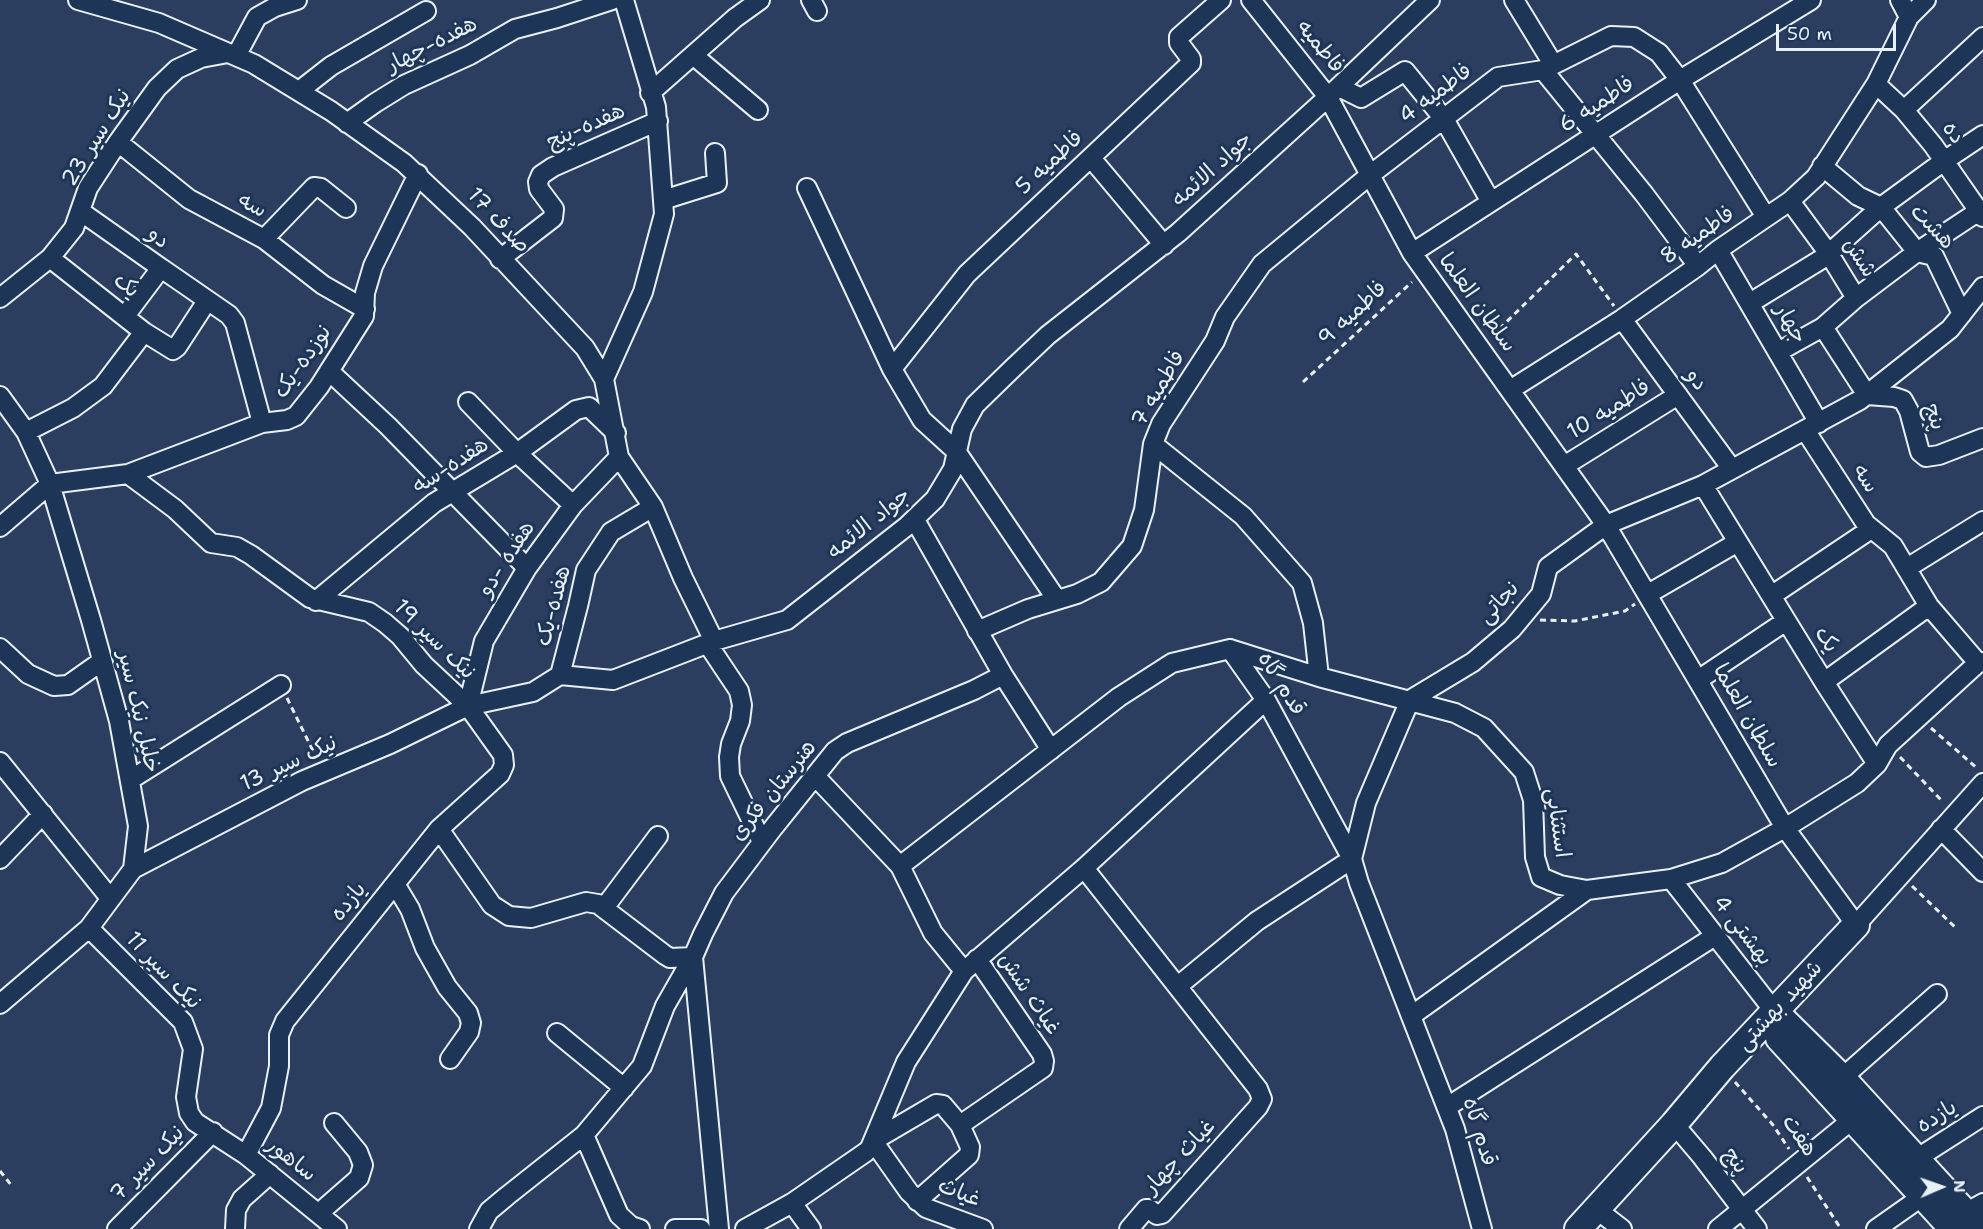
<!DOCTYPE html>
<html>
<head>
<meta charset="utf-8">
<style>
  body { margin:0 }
  #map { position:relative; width:1983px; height:1229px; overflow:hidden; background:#2b3e60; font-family:"Shantell Sans",sans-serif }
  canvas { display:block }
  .north { position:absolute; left:1911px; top:1157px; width:60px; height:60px; -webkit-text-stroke:4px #1d3557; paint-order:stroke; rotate:88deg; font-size:16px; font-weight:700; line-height:24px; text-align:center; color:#e8f1f8 }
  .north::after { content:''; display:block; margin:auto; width:21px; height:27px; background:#e8f1f8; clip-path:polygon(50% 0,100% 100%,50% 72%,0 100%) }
  .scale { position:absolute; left:1776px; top:24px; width:120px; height:27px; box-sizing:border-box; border:3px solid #e8f1f8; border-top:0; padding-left:8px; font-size:18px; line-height:21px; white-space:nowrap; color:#e8f1f8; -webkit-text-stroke:4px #1d3557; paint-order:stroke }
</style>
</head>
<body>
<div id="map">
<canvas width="1983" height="1229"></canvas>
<div class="north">N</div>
<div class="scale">50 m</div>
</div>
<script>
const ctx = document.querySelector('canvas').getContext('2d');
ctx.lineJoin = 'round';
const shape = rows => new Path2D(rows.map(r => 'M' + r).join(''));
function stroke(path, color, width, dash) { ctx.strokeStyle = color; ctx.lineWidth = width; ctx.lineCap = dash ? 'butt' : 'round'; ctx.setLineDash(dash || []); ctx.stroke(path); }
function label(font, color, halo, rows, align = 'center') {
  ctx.font = font + ' "Shantell Sans","Playpen Sans Arabic",sans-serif'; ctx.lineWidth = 6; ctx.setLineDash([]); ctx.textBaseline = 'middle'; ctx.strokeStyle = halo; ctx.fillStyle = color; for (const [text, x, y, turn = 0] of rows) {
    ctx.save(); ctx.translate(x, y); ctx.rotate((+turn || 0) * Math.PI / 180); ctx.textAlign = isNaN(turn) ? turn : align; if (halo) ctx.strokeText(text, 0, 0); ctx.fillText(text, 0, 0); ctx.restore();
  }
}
const street = shape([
  [78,0,159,23,254,64,331,111,404,163,472,227,585,348,604,379,619,457,653,507,683,578,714,641],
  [811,0,817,11],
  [1251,0,1328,97,1412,253,1606,525,1785,828,1856,925,1983,783],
  [1514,0,1553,64],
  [1909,17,1926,0],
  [693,55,758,110],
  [236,56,257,17,275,7,297,0],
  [1543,70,1611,36,1634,37,1659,53,1680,80,1766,217],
  [1876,84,1904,110,1933,145,1983,217],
  [1339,87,1361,98,1405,71,1444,119,1491,202],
  [299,91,331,66,426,11],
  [650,93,735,18,760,0],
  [1904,110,1983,37],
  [347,123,375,103,404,85,470,55,515,29,557,18,612,0],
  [118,142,189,199,264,239,323,285,365,309],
  [1091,158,1164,245],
  [1822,166,1858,196,1881,207,1917,252,1934,256,1962,314],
  [807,188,892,369,922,420,956,451,1057,600],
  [663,200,717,183,715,153],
  [1790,201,1829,254,1856,298,1823,327,1867,395,1894,397,1903,400,1909,411,1920,452,1926,457,1939,455,1983,438],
  [80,211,161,268,125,316],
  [264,239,314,187,321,188,346,208],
  [1718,250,1819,423],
  [1412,253,1680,80,1811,0],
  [50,258,144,332,173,350,177,347,207,301],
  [500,259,553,218,554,209,539,189,538,182,541,175,553,167,658,121],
  [161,268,229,315,235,323,262,423],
  [0,298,50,258,74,228,88,188,118,142,157,88,177,69,201,58,228,53],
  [1856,298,1917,252,1979,211],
  [1750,303,1825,257,1881,207,1944,161,1983,135],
  [1622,319,1732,469],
  [1778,352,1823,327],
  [892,369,967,274,1191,63,1191,59,1179,43,1179,37,1221,0],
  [329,371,388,426,527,568],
  [604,379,643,292,664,214,656,107,624,0],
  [1510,390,1622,319,1698,266,1718,250,1790,201,1816,177,1876,84,1909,17,1900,0],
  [0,396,26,432,50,484,91,620,119,721,138,826,133,869,89,928,0,1004],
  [468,402,517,453,573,505],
  [1805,430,1866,524,1893,546,1929,606,1978,663,1983,662],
  [26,432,73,408,103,386,144,332],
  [1153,444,1243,516,1302,583,1313,623,1319,677],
  [1564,466,1678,395],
  [128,474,262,423,287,420,296,416,319,387,364,316,365,293,373,266,418,174],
  [1703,485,1824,682,1877,764,1888,745,1978,663],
  [915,520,1003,675,1051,750],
  [0,527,50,484,128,474,175,509,211,543,237,547,251,555,310,598,369,612,385,623,400,636,424,665,468,706,503,755,504,765,500,774,439,829,285,1021,279,1035,279,1066,271,1108,246,1155],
  [1907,568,1983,521],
  [1648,594,1738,542],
  [1771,596,1871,529],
  [316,601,434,503,517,453,576,410,589,407,616,433],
  [977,631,1028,609,1077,594,1101,582,1132,546,1144,510,1153,444,1161,424,1215,341,1225,317,1262,264,1370,175,1498,77,1543,70,1644,194,1698,266],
  [707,643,739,691,742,705,740,721,731,744,729,757,730,776,762,842],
  [0,648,28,674,54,686,68,685,102,661],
  [1230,649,1319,677,1455,713,1484,728,1524,772,1533,800,1535,857,1541,877,1560,885,1587,890,1671,879,1722,863,1785,828,1857,783,1877,764],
  [560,675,578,606,586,570,611,532,653,507],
  [1698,680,1786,621],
  [1824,682,1929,606],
  [468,706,484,641,527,568,573,505,619,457],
  [0,762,110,898],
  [815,776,900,866,1119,697,1172,663,1230,649,1266,700,1352,859,1359,883,1455,1129,1482,1229],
  [130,780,281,685],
  [439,829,492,905,509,916,531,918,586,902,598,904,665,955,670,958,693,957],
  [1941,829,1983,872],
  [0,859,43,814],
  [900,866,933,933,964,971],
  [1084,868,1258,1089,1262,1099,1258,1107,1162,1214,1157,1215,1149,1209,1146,1209,1129,1229],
  [133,869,302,781,390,744,468,706,533,692,560,675,613,680,714,641,787,620,907,526,935,499,953,469,962,429,975,405,1013,368,1048,335,1178,233,1328,97,1430,0],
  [1671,879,1774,1011],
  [395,884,410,909,425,948,447,987,468,1013,471,1023,469,1032,450,1059],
  [604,908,658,836],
  [89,928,183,1022,193,1049,186,1097,189,1113,195,1122,246,1155,337,1229],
  [1178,986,1257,921,1352,859,1366,803,1410,700,1473,662,1512,629,1541,594,1548,567,1606,525,1703,485,1860,400,1950,329,1983,287],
  [1411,1016,1587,890],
  [557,1033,624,1088],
  [1842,1078,1937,994],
  [1447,1107,1715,936],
  [1674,1124,1702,1157,1757,1229],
  [960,1125,943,1105,936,1104,873,1141,909,1192,926,1208,983,1229],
  [584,1135,619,1215,631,1226,640,1229],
  [1916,1159,1983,1116],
  [917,1201,969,1155,970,1147,960,1125,1043,1068,1044,1061,1042,1054,977,959],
  [792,1203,811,1229],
  [1596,1209,1622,1229],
  [319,1213,359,1178,363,1165,358,1152,334,1123],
  [1965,1213,1983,1203],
  [117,1229,213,1132],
  [235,1229,236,1210,242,1199,270,1174],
  [479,1229,489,1211,507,1196,584,1135,642,1066,665,1006,693,957],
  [675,1229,701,1229],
  [719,1229,693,957,703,934,724,893,773,828,835,751,847,743,974,690,1003,675],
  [745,1229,792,1203,866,1152,870,1148,906,1062,964,971,1084,868,1266,700],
  [1718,1229,1853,1119],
  [1876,1229,1923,1196]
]);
const secondary = shape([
  [1774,1011,1842,1078,1980,1229],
  [1779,1038,1953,1229],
  [1578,1229,1674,1124,1722,1067,1856,925]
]);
stroke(street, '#e8f1f8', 22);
stroke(secondary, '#e8f1f8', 30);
stroke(shape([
  [1492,336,1576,254,1614,306],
  [1303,382,1412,282],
  [1540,620,1575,621,1625,611,1635,604],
  [287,698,316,757],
  [1931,728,1978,769],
  [1900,757,1943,802],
  [1912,886,1956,928],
  [1735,1082,1773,1125,1789,1149],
  [0,1171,12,1186],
  [1807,1177,1841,1229]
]), '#e8f1f8', 3, [6, 4.5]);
stroke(street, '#1d3557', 18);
stroke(secondary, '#1d3557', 26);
label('22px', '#e8f1f8', '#1d3557', [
  ["هفده-چهار",432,45,-27],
  ["فاطمیه",1320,47,51],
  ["فاطمیه 4",1436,94,-37],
  ["فاطمیه 6",1597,105,-33],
  ["هفده-پنج",586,127,-24],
  ["ده",1953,133,53],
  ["نیک سیر 23",97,138,-58],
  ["فاطمیه 5",1050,163,-43],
  ["جواد الائمه",1212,170,-42],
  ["سه",252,206,28],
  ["صدف 17",498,221,47],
  ["هشت",1932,227,46],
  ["فاطمیه 8",1698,236,-35],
  ["دو",158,238,38],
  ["شش",1859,258,57],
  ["یک",126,286,38],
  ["سلطان العلما",1477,303,54],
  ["فاطمیه 9",1353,314,-43],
  ["جهار",1790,324,60],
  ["نوزده-یک",303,362,-55],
  ["دو",1696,380,54],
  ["فاطمیه 7",1159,389,-60],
  ["فاطمیه 10",1609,410,-32],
  ["پنج",1934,417,72],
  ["هفده-سه",451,466,-33],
  ["سه",1865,479,57],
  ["جواد الائمه",869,524,-39],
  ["هفده -دو",507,559,-57],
  ["نجاتی",1499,603,-47],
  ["هفده-یک",554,606,-75],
  ["نیک سیر 19",434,640,44],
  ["یک",1826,640,58],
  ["قدم گاه",1281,684,58],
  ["خلیل نیک سیر",138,712,77],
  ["سلطان العلما",1747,716,60],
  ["نیک سیر 13",289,764,-25],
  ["هنرستان فکری",774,791,-51],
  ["استثنایی",1557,823,82],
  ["یازده",349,902,-51],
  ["بهشتی 4",1742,931,52],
  ["نیک سیر 11",163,971,46],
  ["غیاث شش",1029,994,56],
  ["شهید بهشتی",1780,1006,-47],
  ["یازده",1937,1117,-32],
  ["قدم گاه",1479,1132,73],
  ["هفت",1799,1136,56],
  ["غیاث چهار",1180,1157,-47],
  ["ساهور",291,1160,38],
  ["پنج",1735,1161,53],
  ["نیک سیر 7",148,1164,-46],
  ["غیاث",959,1193,22]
]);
</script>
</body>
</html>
